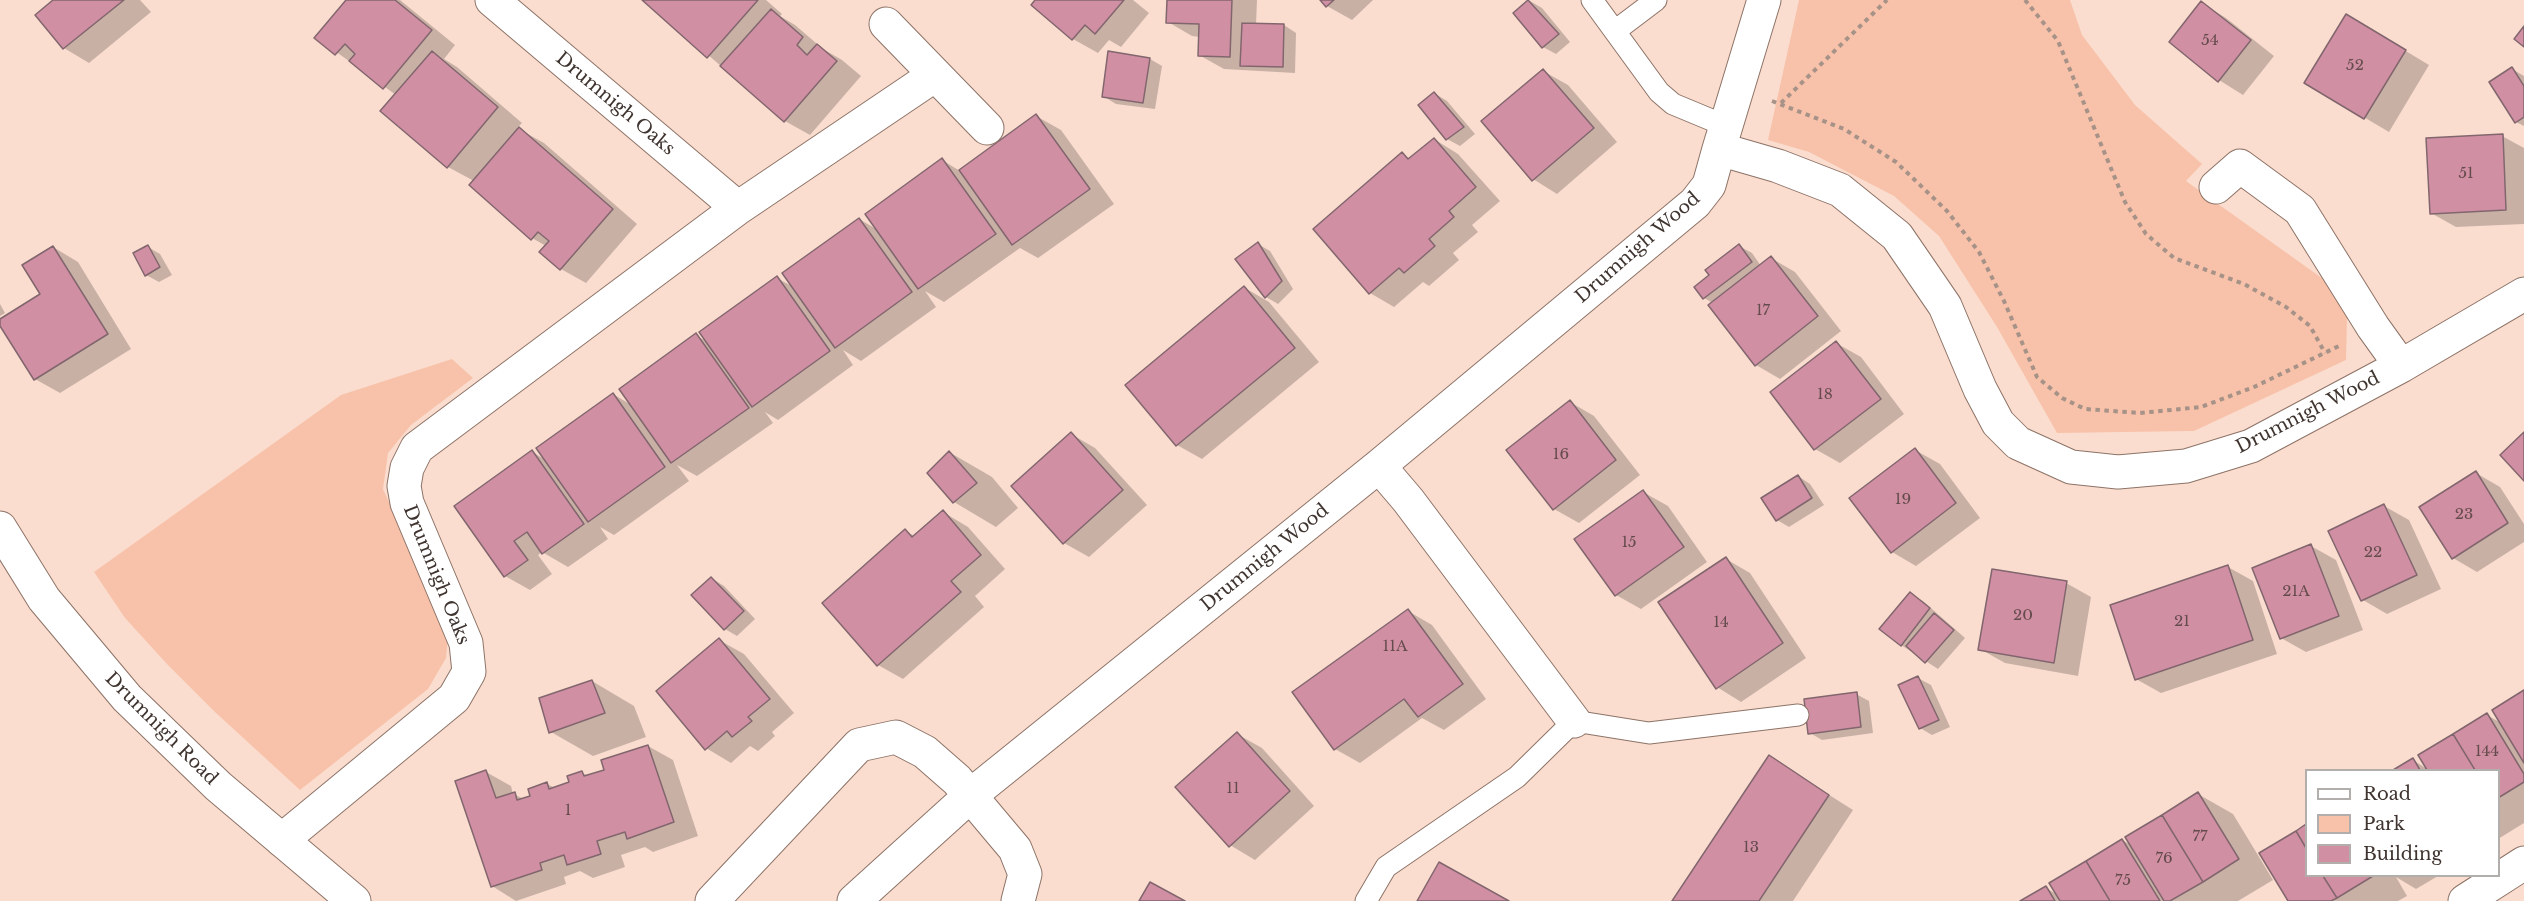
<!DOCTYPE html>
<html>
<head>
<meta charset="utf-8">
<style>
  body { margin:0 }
  #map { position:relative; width:2524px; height:901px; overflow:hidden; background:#faddcf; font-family:"Libre Baskerville",serif }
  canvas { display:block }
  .legend { position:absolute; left:2305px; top:769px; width:195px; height:108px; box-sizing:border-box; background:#fff; border:2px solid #b2aeac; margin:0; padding:8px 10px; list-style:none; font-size:18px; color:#3f342f }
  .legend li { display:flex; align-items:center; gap:12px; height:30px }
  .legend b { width:30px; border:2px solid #b2aeac }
</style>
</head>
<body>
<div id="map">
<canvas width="2524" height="901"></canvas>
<ul class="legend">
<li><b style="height:8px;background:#fff"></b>Road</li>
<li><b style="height:16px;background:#f8c2aa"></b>Park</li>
<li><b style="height:16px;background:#d18fa4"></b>Building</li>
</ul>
</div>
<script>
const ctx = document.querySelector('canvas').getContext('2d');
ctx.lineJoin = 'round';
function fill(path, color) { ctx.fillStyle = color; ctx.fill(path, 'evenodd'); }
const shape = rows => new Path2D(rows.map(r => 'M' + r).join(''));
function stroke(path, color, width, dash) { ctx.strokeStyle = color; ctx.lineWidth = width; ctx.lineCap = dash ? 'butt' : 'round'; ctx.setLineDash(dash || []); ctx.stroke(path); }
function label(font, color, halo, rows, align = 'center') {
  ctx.font = font + ' "Libre Baskerville",serif'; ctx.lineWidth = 4.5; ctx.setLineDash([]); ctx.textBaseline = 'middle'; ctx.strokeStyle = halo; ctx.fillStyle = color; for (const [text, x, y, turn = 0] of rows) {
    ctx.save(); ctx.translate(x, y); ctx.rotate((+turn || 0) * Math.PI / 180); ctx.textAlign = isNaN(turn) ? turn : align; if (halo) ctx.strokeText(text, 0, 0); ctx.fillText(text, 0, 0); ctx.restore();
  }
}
fill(shape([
  [1799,0,2070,0,2082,35,2135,105,2202,164,2186,181,2326,281,2347,316,2346,360,2194,431,2057,433,1997,327,1939,236,1894,196,1809,152,1768,140],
  [452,359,473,378,411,425,388,453,383,489,445,627,448,637,446,658,428,689,300,790,215,712,167,664,125,618,94,572,341,395]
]), '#f8c2aa');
fill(shape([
  [56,0,140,0,151,12,89,63,64,48,37,15],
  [348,0,400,0,455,45,444,59,457,67,522,123,517,128,544,143,637,224,586,283,561,269,541,252,546,246,532,238,474,181,448,167,396,95,317,38],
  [644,0,766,0,782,14,780,16,795,25,823,49,842,60,861,76,810,135,785,121],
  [1036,0,1133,0,1149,13,1121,47,1109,40,1098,53,1073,39],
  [1169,0,1257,0,1256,25,1284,25,1296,33,1295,73,1224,69,1199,55,1200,37,1192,36,1168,22],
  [1322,0,1373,0,1352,20,1327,6],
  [1530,1,1542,8,1570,42,1556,54,1543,47,1515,13],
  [2202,3,2226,18,2274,56,2243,95,2219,80],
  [2371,30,2429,65,2389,132,2306,83],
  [1150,59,1162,66,1155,109,1116,104,1103,96],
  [2512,69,2524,76,2524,126,2516,122],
  [1543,71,1568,85,1617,142,1557,194,1533,179],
  [1434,93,1447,101,1475,134,1460,146,1447,139],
  [1036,116,1061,130,1114,204,1038,258,1020,248,944,302,925,291,936,307,861,361,843,350,853,365,778,420,765,412,773,423,697,476,677,465,689,481,614,535,600,527,608,539,568,567,542,552,538,555,552,574,530,590,505,576,532,452,546,460,613,394,633,406,696,335,709,343,777,278,795,288,859,219,878,230,942,160,960,171],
  [2502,136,2524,148,2524,224,2456,227,2431,213],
  [1434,139,1458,154,1500,201,1472,225,1478,232,1453,253,1459,260,1429,286,1423,282,1394,307,1370,293,1402,154,1411,159],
  [1258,244,1270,251,1293,289,1278,304,1266,297],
  [1739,246,1752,253,1761,266,1771,258,1795,272,1841,331,1780,379,1756,365,1713,303,1704,298,1711,275],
  [53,247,78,262,131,349,60,393,35,379,0,323,0,320,42,295],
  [148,247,160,254,172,275,159,282,146,275],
  [1245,288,1269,302,1319,362,1202,459,1177,445,1127,385],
  [0,304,5,313,0,316],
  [1836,343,1861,357,1904,414,1840,463,1815,449],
  [1570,402,1594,416,1640,475,1579,523,1554,509,1508,450],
  [1071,434,1095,448,1147,505,1089,557,1064,543],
  [1915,450,1940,464,1980,518,1916,566,1892,552],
  [949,452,992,477,1018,508,996,527,954,502],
  [2476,473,2500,487,2524,524,2524,542,2477,572,2453,558],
  [1798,476,1810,484,1824,505,1789,527,1777,520],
  [1643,492,1668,506,1707,562,1641,609,1616,595],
  [2384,506,2409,520,2441,589,2387,614,2363,600],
  [943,512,968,527,1005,569,975,596,984,607,903,679,878,665,905,531,915,536],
  [2311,546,2336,560,2363,630,2306,652,2281,638],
  [1726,559,1750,573,1806,658,1741,702,1717,687],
  [2228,567,2253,581,2277,654,2161,693,2136,679],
  [711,578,724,586,755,619,737,636,725,629],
  [2066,583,2091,597,2078,676,2005,663,1980,649],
  [1910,594,1923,601,1965,638,1938,669,1901,645],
  [1408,611,1432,625,1486,699,1444,730,1422,718,1360,763,1335,749,1294,693],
  [719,640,744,654,794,713,772,732,775,736,758,751,750,746,731,763,706,748],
  [1918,678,1931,685,1950,727,1932,735,1920,728],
  [592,681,634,706,646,737,593,756,551,732],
  [2524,692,2524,823,2498,839,2498,770,2396,770,2413,760,2427,769,2487,715,2501,723],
  [1856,694,1869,701,1873,733,1822,740,1810,733],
  [1237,734,1262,748,1314,806,1255,860,1230,845],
  [648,746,673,760,698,836,653,852,645,847,621,855,625,867,593,878,580,871,564,877,566,884,516,901,492,886,486,772,511,786,513,794,524,799,532,796,547,784,555,788,571,783,582,773,589,776,606,771],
  [1769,757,1853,810,1793,901,1674,901],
  [2198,794,2233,814,2273,880,2238,901,2024,901,2046,888,2058,895,2122,840,2133,846],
  [2306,826,2306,876,2438,876,2416,889,2396,877,2407,896,2398,901,2290,901,2261,854]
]), '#0003');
const building = shape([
  [53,0,124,0,63,49,35,15,53,0],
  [346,0,395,0,432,30,383,89,349,61,355,54,345,44,335,55,314,38,346,0],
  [642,0,758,0,707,58,642,0],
  [1035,0,1124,0,1095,34,1085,25,1072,40,1031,5,1035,0],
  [1167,0,1232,0,1230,57,1198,56,1199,24,1166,23,1167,0],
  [1320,0,1334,0,1326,7,1320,0],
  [1528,0,1559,34,1542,48,1513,13,1528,0],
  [2201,1,2251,40,2218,82,2169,42,2201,1],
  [771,9,803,37,797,45,807,55,817,44,837,61,784,122,720,66,771,9],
  [2346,14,2406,50,2364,119,2304,83,2346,14],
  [1242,23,1284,24,1283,67,1240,66,1242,23],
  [2524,26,2524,47,2514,39,2524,26],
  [432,51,498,107,447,168,380,111,432,51],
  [1108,51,1150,58,1143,103,1102,97,1108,51],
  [2512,67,2524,86,2524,117,2515,123,2489,82,2512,67],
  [1543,69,1594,128,1532,181,1481,121,1543,69],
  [1434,92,1464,127,1446,140,1418,105,1434,92],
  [1036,114,1090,189,1012,245,959,170,1036,114],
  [519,127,613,209,560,270,539,252,549,241,538,232,531,240,469,185,519,127],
  [2503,134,2506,210,2430,214,2426,138,2503,134],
  [1434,138,1476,187,1449,211,1454,217,1429,239,1435,246,1404,273,1399,268,1369,294,1313,229,1402,152,1408,159,1434,138],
  [942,158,996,234,918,289,865,214,942,158],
  [859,218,912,292,835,348,782,273,859,218],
  [1258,242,1282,281,1265,298,1235,259,1258,242],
  [1739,244,1752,262,1703,299,1694,287,1709,275,1705,270,1739,244],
  [148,245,160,267,145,276,133,253,148,245],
  [53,246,108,334,34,380,0,326,0,319,40,294,22,265,53,246],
  [1771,256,1818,316,1755,366,1708,305,1771,256],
  [777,276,830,351,752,407,699,332,777,276],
  [1244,286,1295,348,1176,446,1125,385,1244,286],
  [696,333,749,408,671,463,619,389,696,333],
  [1836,341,1881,399,1814,450,1770,392,1836,341],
  [613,393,665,467,588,522,536,448,613,393],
  [1570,400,1616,460,1553,510,1506,450,1570,400],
  [1071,432,1123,490,1063,544,1011,486,1071,432],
  [2524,432,2524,481,2500,455,2524,432],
  [1915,448,1956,503,1891,553,1849,498,1915,448],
  [532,450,584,524,542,554,527,532,514,541,528,560,504,577,454,506,532,450],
  [949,451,977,483,953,503,927,473,949,451],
  [2476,471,2508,523,2452,559,2419,507,2476,471],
  [1798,475,1812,498,1776,521,1761,498,1798,475],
  [1643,490,1684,547,1615,596,1574,539,1643,490],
  [2384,504,2417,575,2361,601,2328,531,2384,504],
  [943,510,981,555,951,581,961,592,877,666,822,603,905,529,912,537,943,510],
  [2311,544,2339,616,2280,639,2252,568,2311,544],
  [1726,557,1783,643,1716,689,1658,602,1726,557],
  [2228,565,2253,640,2135,680,2110,605,2228,565],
  [1992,569,2067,581,2054,663,1978,650,1992,569],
  [711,577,744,611,724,630,691,595,711,577],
  [1910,592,1930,608,1901,646,1879,629,1910,592],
  [1408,609,1463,684,1418,717,1404,699,1334,750,1292,692,1408,609],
  [1934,613,1954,630,1925,663,1906,646,1934,613],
  [719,638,770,699,748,717,752,721,732,737,727,731,705,750,656,691,719,638],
  [1918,676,1939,720,1919,729,1898,685,1918,676],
  [592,680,605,713,549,733,539,698,592,680],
  [2524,690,2524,763,2492,710,2524,690],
  [1857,692,1861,727,1808,734,1804,699,1857,692],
  [2487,713,2524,774,2524,782,2498,798,2498,770,2475,770,2453,734,2487,713],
  [1237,732,1290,791,1229,847,1175,787,1237,732],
  [2453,734,2475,770,2427,770,2418,755,2453,734],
  [648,745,674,822,627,839,625,832,597,841,601,854,567,865,564,855,540,863,542,870,491,887,455,781,486,770,496,798,515,792,517,800,530,796,528,789,547,782,549,789,569,782,567,776,582,771,584,776,604,770,601,760,648,745],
  [1769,755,1829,795,1759,901,1672,901,1769,755],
  [2413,758,2420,770,2393,770,2413,758],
  [2198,792,2239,859,2203,882,2162,815,2198,792],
  [2162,815,2203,882,2170,901,2164,901,2125,837,2162,815],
  [2306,824,2306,848,2296,831,2306,824],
  [2296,831,2306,848,2306,876,2323,876,2337,898,2331,901,2288,901,2259,853,2296,831],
  [2122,839,2160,901,2110,901,2086,861,2122,839],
  [2086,861,2110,901,2060,901,2049,883,2086,861],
  [1439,862,1509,901,1417,901,1439,862],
  [2323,876,2373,876,2337,898,2323,876],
  [1150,882,1185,901,1139,901,1150,882],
  [2046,886,2055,901,2020,901,2046,886]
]);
fill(building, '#d18fa4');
stroke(building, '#82666e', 1.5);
const lane = shape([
  [1592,0,1659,92,1673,104,1726,126],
  [1615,31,1656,0],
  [1366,901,1386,867,1517,777,1574,721,1649,733,1798,715]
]);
const street = shape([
  [492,0,738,208],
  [886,24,987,128],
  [1719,149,1764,0],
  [2216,187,2240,166,2300,210,2373,327,2401,366],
  [1379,466,1408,500,1574,721],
  [282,840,454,698,469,672,466,643,407,503,404,486,407,468,417,448,738,208,935,75],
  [712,901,859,745,896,737,925,752,957,780,1015,849,1025,874,1018,901],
  [854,901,971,795,1379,466,1695,203,1709,185,1719,149,1778,166,1840,190,1897,236,1945,306,1980,389,1998,423,2018,443,2071,467,2118,472,2186,466,2251,446,2401,366,2524,294],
  [2465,901,2524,863]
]);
const secondary = shape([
  [0,528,44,599,127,698,218,786,354,901]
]);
stroke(lane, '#8d7367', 23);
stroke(street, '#8d7367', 35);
stroke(secondary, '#8d7367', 35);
stroke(shape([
  [2025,0,2058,41,2125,202,2146,234,2174,258,2244,284,2286,307,2310,326,2325,353],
  [1772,101,1844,129,1896,162,1947,211,1979,252,2004,301,2037,377,2062,398,2085,409,2140,413,2201,407,2254,387,2341,345],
  [1781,103,1887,0]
]), '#a79288', 4, [4.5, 4.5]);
stroke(lane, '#fff', 21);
stroke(street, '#fff', 33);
stroke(secondary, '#fff', 33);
label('15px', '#644b4c', null, [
  ["54",2210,41],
  ["52",2355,66],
  ["51",2466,174],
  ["17",1763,311],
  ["18",1825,395],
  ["16",1561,455],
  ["19",1903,500],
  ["23",2464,515],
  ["15",1629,543],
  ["22",2373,553],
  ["21A",2296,592],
  ["20",2023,616],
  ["21",2182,622],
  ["14",1721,623],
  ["11A",1395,647],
  ["144",2487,752],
  ["11",1233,789],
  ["1",568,811],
  ["77",2200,837],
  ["13",1751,848],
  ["76",2164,859],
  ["75",2123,881]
]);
label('18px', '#3f342f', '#fff', [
  ["Drumnigh Oaks",615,104,40],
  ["Drumnigh Wood",1638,248,-41],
  ["Drumnigh Wood",2308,413,-27],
  ["Drumnigh Wood",1265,558,-39],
  ["Drumnigh Oaks",436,575,68],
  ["Drumnigh Road",161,729,45]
]);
</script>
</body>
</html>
